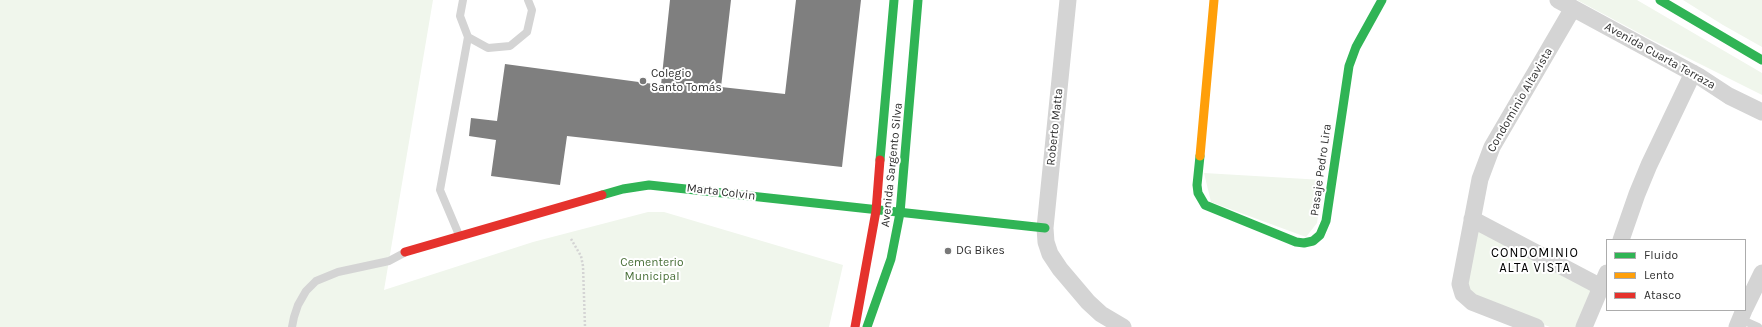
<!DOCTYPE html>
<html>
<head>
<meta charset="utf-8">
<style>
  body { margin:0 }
  #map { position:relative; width:1762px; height:327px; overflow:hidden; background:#fff; font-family:Karla,sans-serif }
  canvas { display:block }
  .legend { position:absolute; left:1606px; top:239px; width:140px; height:72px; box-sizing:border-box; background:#fff; border:1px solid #acacac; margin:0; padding:5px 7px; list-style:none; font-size:12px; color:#2f2f2f }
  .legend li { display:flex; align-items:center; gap:8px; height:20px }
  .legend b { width:20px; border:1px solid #acacac }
</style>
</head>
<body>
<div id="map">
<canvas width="1762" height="327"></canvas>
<ul class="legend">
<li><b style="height:5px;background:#30b455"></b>Fluido</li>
<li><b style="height:5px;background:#ff9f0a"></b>Lento</li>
<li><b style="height:5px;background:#e5322d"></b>Atasco</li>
</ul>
</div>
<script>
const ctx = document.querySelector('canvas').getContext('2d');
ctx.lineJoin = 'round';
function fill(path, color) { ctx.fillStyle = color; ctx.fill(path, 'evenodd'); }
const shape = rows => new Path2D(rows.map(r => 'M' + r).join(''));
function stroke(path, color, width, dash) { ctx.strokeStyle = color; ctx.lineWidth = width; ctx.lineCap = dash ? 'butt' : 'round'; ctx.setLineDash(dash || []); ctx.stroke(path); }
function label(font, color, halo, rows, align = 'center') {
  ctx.font = font + ' Karla,sans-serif'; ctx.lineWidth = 4; ctx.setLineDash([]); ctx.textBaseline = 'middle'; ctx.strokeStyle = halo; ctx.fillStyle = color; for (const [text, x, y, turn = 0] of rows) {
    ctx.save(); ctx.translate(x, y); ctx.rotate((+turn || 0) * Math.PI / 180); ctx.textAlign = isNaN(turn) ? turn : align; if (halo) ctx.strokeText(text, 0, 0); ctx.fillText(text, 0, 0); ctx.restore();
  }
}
fill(shape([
  [0,0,433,0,384,290,533,242,648,212,664,212,843,265,829,327,0,327],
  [1577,0,1637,0,1762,73,1762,95,1654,41],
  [1683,0,1762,0,1762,47,1723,25],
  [1204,173,1323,180,1317,223,1306,237,1211,202],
  [1475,227,1591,290,1576,327,1550,327,1474,298,1469,291,1467,275]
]), '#f0f6ec');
fill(shape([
  [670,0,731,0,721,87,785,94,796,0,861,0,842,167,567,136,560,185,491,176,496,140,469,136,471,118,497,121,505,64,661,85]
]), '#7f7f7f');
stroke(shape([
  [571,239,581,256,583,266,585,327]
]), '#d4d4d4', 2.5, [2, 2]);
stroke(shape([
  [468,37,488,48,510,46,527,32,532,10,528,0],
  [459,235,440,190,468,37,460,16,463,0],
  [1740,319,1758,327],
  [292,327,294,317,298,305,306,291,316,281,338,272,389,261,404,253]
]), '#d4d4d4', 8);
stroke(shape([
  [1068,0,1045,228,1046,242,1050,254,1060,269,1088,302,1101,314,1123,327],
  [1558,0,1700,77,1729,96,1762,112],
  [1472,219,1601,287],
  [1621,240,1637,194,1649,165,1693,73],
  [1745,308,1762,273],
  [1536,327,1472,302,1463,294,1460,284,1480,179,1492,147,1573,8],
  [1584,327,1607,273],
  [1737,327,1744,310]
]), '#d4d4d4', 17);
stroke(shape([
  [1660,0,1762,60],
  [1200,156,1197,185,1198,193,1205,205,1296,242,1304,243,1313,241,1320,235,1326,221,1349,66,1356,47,1382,0],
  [880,160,894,0],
  [602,195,623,189,649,185,1045,228],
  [867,327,891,259,900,213,918,0]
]), '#30b455', 9);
stroke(shape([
  [1200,156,1214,0]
]), '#ff9f0a', 9);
stroke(shape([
  [405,252,602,195],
  [855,327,876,211,880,160]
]), '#e5322d', 9);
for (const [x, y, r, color] of [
  [643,81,4,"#787878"],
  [948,251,4,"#787878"]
]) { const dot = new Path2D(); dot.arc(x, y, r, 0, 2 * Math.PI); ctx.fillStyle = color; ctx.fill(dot); stroke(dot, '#fff', 1.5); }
label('12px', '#2f2f2f', '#fff', [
  ["Avenida Cuarta Terraza",1660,56,29],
  ["Condominio Altavista",1520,100,-60],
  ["Roberto Matta",1055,127,-84],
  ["Avenida Sargento Silva",892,165,-84],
  ["Pasaje Pedro Lira",1321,170,-82],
  ["Marta Colvin",721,192,7]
]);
label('12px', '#2f2f2f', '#fff', [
  ["Colegio",651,74],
  ["Santo Tomás",651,88],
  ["DG Bikes",956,251]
], 'left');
label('12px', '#497038', '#fff', [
  ["Cementerio",652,263],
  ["Municipal",652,277]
]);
ctx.letterSpacing = '1px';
label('13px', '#000', '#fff', [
  ["CONDOMINIO",1535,253],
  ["ALTA VISTA",1535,268]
]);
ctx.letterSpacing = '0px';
</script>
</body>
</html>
